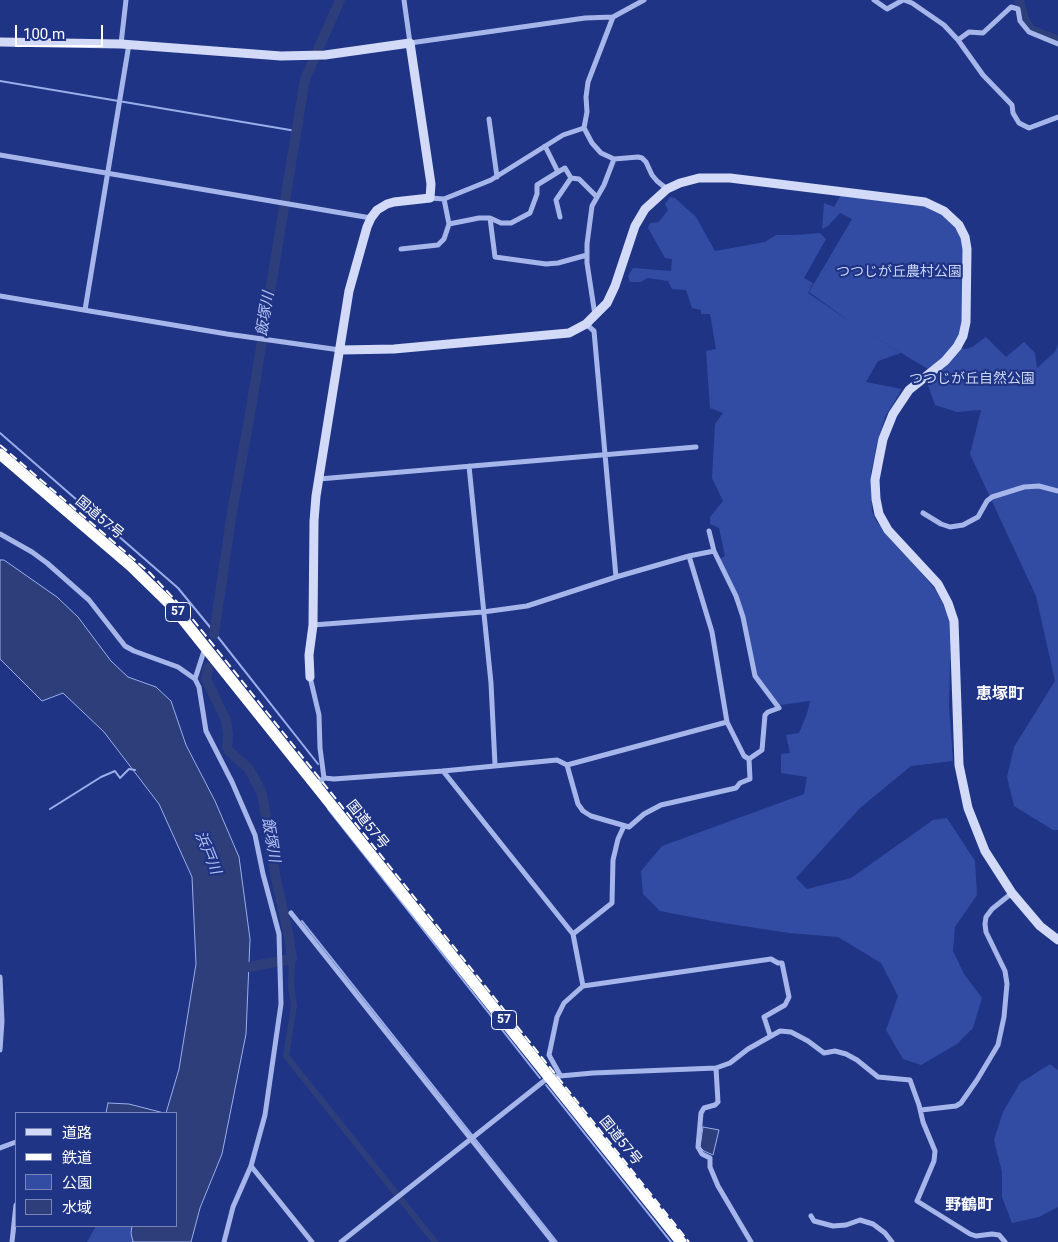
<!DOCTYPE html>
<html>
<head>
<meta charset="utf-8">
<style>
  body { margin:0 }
  #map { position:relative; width:1058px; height:1242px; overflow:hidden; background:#1f3485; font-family:Roboto,"Noto Sans JP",sans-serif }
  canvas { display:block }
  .legend { position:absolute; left:15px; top:1112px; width:162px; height:115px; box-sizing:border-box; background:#1f3485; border:1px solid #7985b6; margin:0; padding:6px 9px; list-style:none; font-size:15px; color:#fff }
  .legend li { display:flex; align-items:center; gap:10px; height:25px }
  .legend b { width:25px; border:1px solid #7985b6 }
  .scale { position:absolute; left:15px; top:25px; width:88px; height:22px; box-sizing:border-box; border:2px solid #fff; border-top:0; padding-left:6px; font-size:15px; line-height:18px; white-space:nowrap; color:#fff; -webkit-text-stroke:4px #1f3485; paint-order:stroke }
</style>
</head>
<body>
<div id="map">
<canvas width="1058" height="1242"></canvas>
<ul class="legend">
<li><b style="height:6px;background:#d2daf8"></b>道路</li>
<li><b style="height:6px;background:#fff"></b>鉄道</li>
<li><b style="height:14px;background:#324ca3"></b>公園</li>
<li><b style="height:14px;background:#2e3e7b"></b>水域</li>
</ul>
<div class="scale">100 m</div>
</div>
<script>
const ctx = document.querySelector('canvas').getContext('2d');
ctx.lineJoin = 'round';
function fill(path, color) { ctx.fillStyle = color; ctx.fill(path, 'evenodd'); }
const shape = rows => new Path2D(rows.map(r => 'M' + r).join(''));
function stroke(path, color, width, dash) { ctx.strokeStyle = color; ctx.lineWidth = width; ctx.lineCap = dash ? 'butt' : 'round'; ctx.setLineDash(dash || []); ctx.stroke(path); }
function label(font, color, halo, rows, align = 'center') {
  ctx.font = font + ' Roboto,"Noto Sans JP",sans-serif'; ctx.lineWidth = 4.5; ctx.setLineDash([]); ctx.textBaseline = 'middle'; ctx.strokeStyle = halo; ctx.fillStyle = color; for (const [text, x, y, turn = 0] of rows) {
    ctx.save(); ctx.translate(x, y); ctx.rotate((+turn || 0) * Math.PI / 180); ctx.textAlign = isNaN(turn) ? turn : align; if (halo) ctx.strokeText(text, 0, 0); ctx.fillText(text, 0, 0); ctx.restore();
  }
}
fill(shape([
  [843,191,936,206,965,237,966,322,957,347,965,349,972,347,986,337,1006,357,1024,342,1035,353,1037,368,1055,352,1058,344,1058,830,1053,830,1014,806,1007,777,1014,747,1055,681,1036,596,970,454,981,410,957,412,935,405,925,377,931,371,852,323,809,292,852,219,840,213,828,226,822,229,824,203,834,207],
  [670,197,675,198,696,217,715,251,765,242,776,235,795,235,820,233,826,239,804,278,813,283,808,293,852,323,901,353,878,361,866,382,902,389,885,417,877,444,871,472,872,511,876,521,936,590,951,621,949,706,953,761,911,766,860,808,796,878,807,889,851,878,933,820,947,818,975,861,977,895,955,927,953,951,964,974,982,998,973,1028,957,1044,921,1065,903,1059,886,1030,898,996,881,963,838,937,789,933,717,922,660,911,643,894,641,871,662,846,804,794,807,777,781,773,781,754,790,753,786,735,799,733,807,714,810,701,780,705,757,675,744,616,719,559,725,556,719,528,710,524,710,517,723,501,712,478,715,424,723,413,710,408,706,351,716,349,710,314,701,314,701,310,692,308,686,290,672,289,668,281,647,278,641,282,630,282,628,276,633,268,671,271,672,259,665,258,648,228,650,223,659,222,668,210,665,204],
  [1050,1064,1058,1070,1058,1207,1039,1217,1012,1223,1002,1197,1002,1172,994,1140,1003,1112,1020,1083],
  [96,1226,132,1226,133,1242,87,1242]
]), '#324ca3');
const water = shape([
  [0,560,4,560,57,597,78,617,111,661,128,677,156,687,171,701,186,745,215,801,239,857,250,939,246,1034,222,1154,200,1208,191,1242,133,1242,131,1233,132,1226,176,1226,176,1113,166,1113,179,1069,196,964,192,877,159,804,104,732,63,693,42,701,0,659,0,560],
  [108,1103,129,1104,164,1113,106,1113,108,1103],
  [703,1127,719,1130,713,1155,704,1151,700,1147,703,1127]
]);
fill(water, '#2e3e7b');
stroke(water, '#9aaeec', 1);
stroke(shape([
  [0,81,296,131],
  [0,433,178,588,214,632,318,764],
  [50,809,101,777,115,771,120,778,129,769,135,770],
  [328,809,540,1078],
  [302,921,557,1242],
  [546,1085,671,1242]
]), '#9aaeec', 2);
stroke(shape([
  [292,959,291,987,294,1006,286,1056,435,1242]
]), '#2e3e7b', 6);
stroke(shape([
  [1019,0,1024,20,1031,30,1058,41],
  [214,634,232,512,250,414,304,85,306,77,340,0],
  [208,668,206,679,226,720,228,735,227,747,229,751,249,769,262,793,276,879,289,937,292,959,249,967,236,967]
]), '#2e3e7b', 10);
stroke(shape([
  [404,0,410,43,585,18,613,17,644,0],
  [874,0,887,9,903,0],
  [904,0,912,3,944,25,958,40,983,75,1012,105,1013,113,1019,123,1029,128,1058,117],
  [613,17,588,82,586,97,587,112,584,128,592,143,601,153,614,159,638,157,642,158,646,162,652,175,657,181,667,189],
  [958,40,969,32,983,33,1011,7,1018,9,1020,21,1029,32,1058,44],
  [121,44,126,0],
  [489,119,497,177],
  [545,146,558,172,565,168,571,178],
  [0,155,371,218],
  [430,198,444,199,491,180,563,135,584,128],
  [560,217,556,200,571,178,579,179,597,197],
  [490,218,501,223,511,223,530,213,537,194,537,185,558,172],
  [449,224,479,218,490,218,495,257,546,264,558,263,587,255],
  [401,249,438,245,444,239,449,224,444,199],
  [0,296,227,334,340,350],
  [85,310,129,44],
  [595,315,587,263,587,244,592,206,604,185,614,159],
  [586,324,594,331,616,577],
  [469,466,491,683,495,765],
  [319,479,696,447],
  [923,513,941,524,950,527,963,525,978,517,987,501,992,497,1024,487,1039,486,1058,491],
  [0,534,32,552,47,563,89,600,125,646,134,651,178,667,195,679,199,687,206,731,232,782,255,835,263,874,279,934,281,1004,265,1115,251,1166,233,1207,224,1242],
  [714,551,736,596,743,617,755,676,779,708,768,712,765,715,762,750,749,759],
  [689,556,712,632,727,722,744,756,749,759],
  [313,625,483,612,527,606,616,577,689,556,714,551,709,531],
  [310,677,319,715,320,748,324,778],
  [195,679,205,648],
  [567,765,578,804,583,811,591,816,629,827,644,814,661,805,736,788,740,783,750,779,749,759],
  [443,771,573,934,583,986],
  [316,785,324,778,334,779,443,771,557,760,567,765,727,722],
  [291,913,553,1242],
  [573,934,612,903,613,860,618,839,624,826],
  [0,977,2,1021,0,1050],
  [716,1068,718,1102,715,1105,704,1108,701,1113,698,1147,702,1154,710,1158,710,1167,718,1186,751,1242],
  [560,1075,549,1055,557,1017,564,1003,583,986,771,959,778,963,782,963,789,997,785,1005,764,1017,770,1035],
  [921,1110,956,1106,961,1103,977,1080,998,1045,1004,1017,1007,984,1005,971,986,932,985,924,986,917,992,909,1012,893],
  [0,1148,16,1142],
  [251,1166,312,1242],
  [811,1216,814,1221,833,1226,846,1225,860,1220,873,1224,885,1233,892,1242],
  [12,1242,16,1205],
  [341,1242,549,1077,593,1073,716,1068,730,1063,748,1049,780,1031,791,1032,808,1041,824,1053,835,1051,846,1054,857,1060,878,1077,910,1080,919,1105,923,1122,935,1151,934,1161,917,1201,970,1234,976,1236,992,1234,999,1235,1005,1242]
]), '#a7b6ea', 5);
stroke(shape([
  [0,42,121,44,281,56,325,55,410,43,431,184,430,198,394,202,387,204,377,210,371,218,367,227,349,291,316,496,314,521,313,625,309,655,310,677],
  [341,350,394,349,569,333,586,324,607,303,615,286,635,226,645,209,667,189,680,183,699,178,730,178,925,202,944,211,959,225,965,237,967,249,966,322,963,336,957,347,945,361,909,390,893,414,883,439,879,459,875,480,876,499,879,514,888,530,938,584,948,603,954,621,959,765,968,808,985,851,1012,893,1040,926,1058,940]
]), '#d2daf8', 9);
stroke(shape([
  [0,454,131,566,173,607,681,1242]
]), '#fff', 11);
stroke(shape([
  [0,445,150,573,191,617,689,1242]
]), '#fff', 2, [9, 4]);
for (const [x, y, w] of [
  [178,612,25],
  [504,1020,25]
]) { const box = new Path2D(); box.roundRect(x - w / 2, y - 9.5, w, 19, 4); ctx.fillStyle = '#1f3485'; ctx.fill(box); stroke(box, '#fff', 1); }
label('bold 12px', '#fff', null, [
  ["57",178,612],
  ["57",504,1020]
]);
label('14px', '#ccd6f7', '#1f3485', [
  ["つつじが丘農村公園",899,272],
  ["つつじが丘自然公園",972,379]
]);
label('14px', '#fff', '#1f3485', [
  ["国道57号",99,518,40],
  ["国道57号",367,825,51],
  ["国道57号",620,1141,51]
]);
label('italic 15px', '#b3c1f1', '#1f3485', [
  ["飯塚川",266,314,-81],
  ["飯塚川",270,840,80],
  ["浜戸川",207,853,68]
]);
label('bold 16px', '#fff', '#1f3485', [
  ["恵塚町",1000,695],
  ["野鶴町",969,1206]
]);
</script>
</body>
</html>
